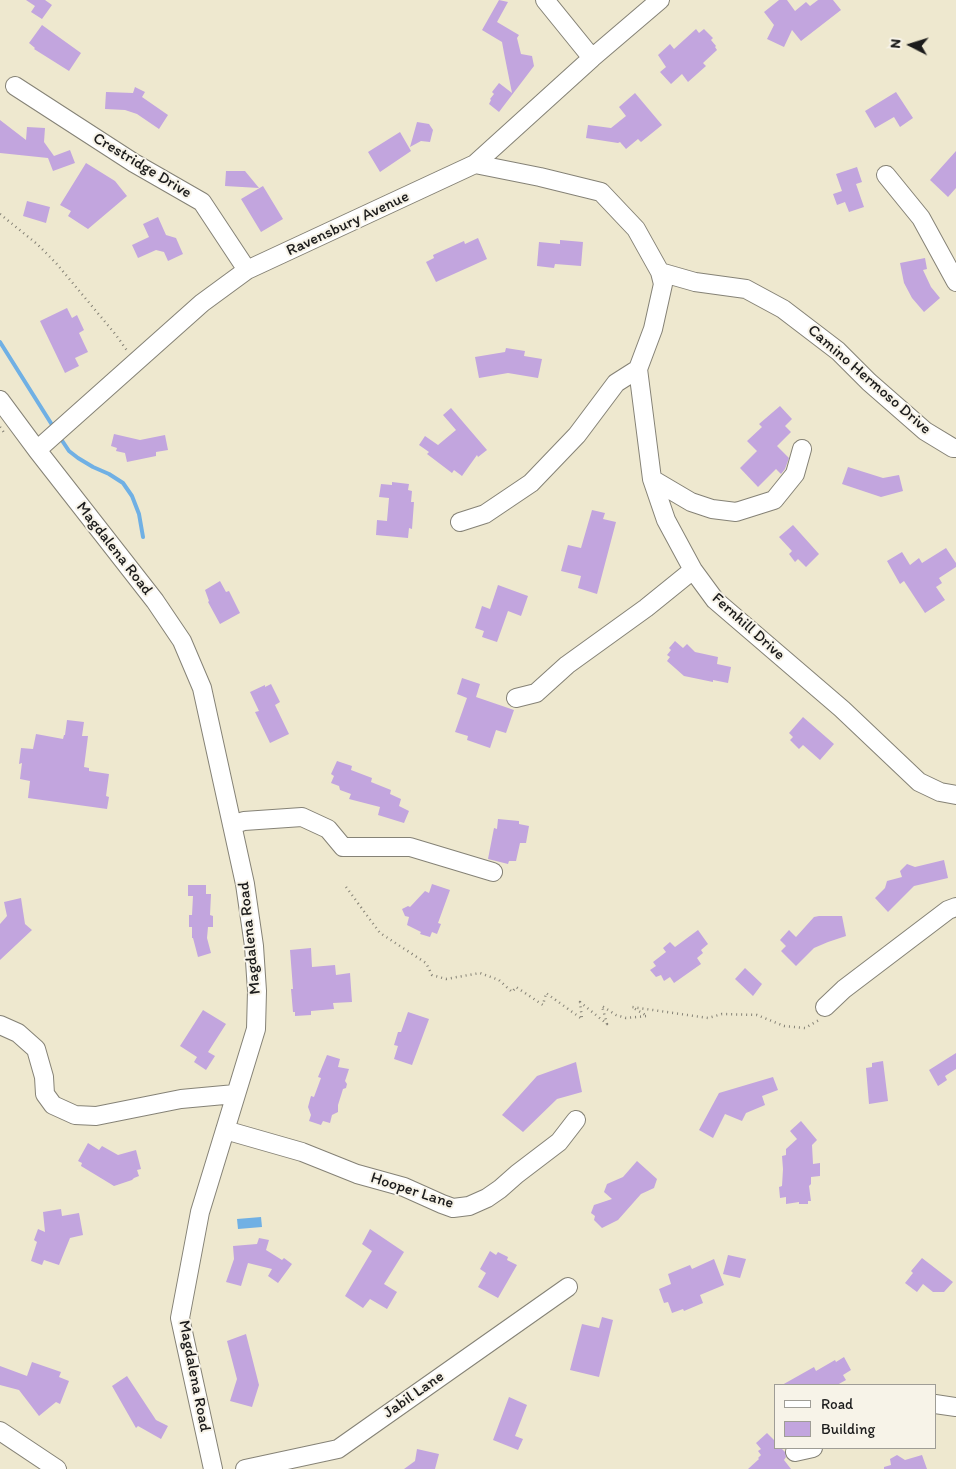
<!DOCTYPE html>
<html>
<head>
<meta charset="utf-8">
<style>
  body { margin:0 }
  #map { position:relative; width:956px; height:1469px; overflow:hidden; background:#eee8cf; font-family:Itim,sans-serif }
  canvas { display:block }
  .legend { position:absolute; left:774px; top:1384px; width:162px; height:65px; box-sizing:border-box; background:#f7f3e8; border:1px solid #9f9d96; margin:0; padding:6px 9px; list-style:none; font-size:15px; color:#1c1c1c }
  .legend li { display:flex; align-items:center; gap:10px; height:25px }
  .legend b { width:25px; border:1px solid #9f9d96 }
  .north { position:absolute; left:886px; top:20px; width:50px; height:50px; -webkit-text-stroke:4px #f7f3e8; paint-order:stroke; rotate:275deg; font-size:14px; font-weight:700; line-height:20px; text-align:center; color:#1c1c1c }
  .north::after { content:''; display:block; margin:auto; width:18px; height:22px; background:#1c1c1c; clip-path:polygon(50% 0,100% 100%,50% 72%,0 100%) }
</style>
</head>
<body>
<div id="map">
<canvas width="956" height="1469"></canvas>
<ul class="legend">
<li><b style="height:6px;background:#fff"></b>Road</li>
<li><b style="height:14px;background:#c2a5de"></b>Building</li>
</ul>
<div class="north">N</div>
</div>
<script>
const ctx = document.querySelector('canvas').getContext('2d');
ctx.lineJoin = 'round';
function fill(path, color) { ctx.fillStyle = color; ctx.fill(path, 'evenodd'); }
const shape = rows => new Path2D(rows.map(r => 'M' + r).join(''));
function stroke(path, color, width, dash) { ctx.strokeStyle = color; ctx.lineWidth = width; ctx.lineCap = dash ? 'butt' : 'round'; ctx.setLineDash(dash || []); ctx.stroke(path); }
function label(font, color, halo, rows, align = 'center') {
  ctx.font = font + ' Itim,sans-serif'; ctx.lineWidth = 4; ctx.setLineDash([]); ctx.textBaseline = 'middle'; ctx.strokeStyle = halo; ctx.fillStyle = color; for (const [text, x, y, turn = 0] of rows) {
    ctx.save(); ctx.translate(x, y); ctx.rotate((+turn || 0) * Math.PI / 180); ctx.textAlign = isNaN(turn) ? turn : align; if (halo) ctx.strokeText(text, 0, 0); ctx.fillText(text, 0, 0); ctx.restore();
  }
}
fill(shape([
  [261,1217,262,1227,238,1229,237,1219]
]), '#70b0e4');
stroke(shape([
  [0,342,54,428],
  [59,436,69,451,78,458,93,467,109,474,123,483,132,496,139,514,143,537]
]), '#70b0e4', 4);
fill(shape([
  [26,0,45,0,52,5,42,19,31,12,35,6],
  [499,0,508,2,497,22,519,35,517,38,521,54,532,56,534,66,499,112,489,104,491,100,490,99,494,94,492,92,499,83,512,93,504,53,502,42,482,30],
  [779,0,787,0,795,11,806,2,810,6,818,0,833,0,841,10,801,41,792,30,784,47,767,39,774,25,764,12],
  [42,25,81,53,69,71,34,49,35,48,29,43],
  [696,29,699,33,704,29,713,38,711,40,716,46,715,47,717,50,703,63,706,66,688,82,682,74,671,84,660,72,666,67,658,55,670,44,674,49],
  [135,87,145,92,142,97,168,115,159,129,137,114,125,110,105,109,106,92,133,93],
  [896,92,913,118,900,127,894,117,875,128,865,111],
  [635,93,662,125,641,142,638,139,626,149,620,142,618,143,586,138,588,125,611,128,626,116,619,107],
  [0,120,26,140,27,127,45,128,44,142,54,156,70,150,75,163,53,171,48,158,0,153],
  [417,122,429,124,433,130,430,142,421,141,410,147],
  [400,132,411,151,380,172,368,152],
  [956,151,956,188,948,197,930,180],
  [86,163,115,181,127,196,88,229,68,216,71,211,60,205],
  [857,167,862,182,856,184,864,207,849,212,845,202,837,205,833,194,842,191,836,174],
  [226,171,245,171,259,188,225,186],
  [263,186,283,219,261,232,241,199],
  [27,201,50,207,46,223,23,216],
  [158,217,166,235,176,238,183,254,168,261,164,252,156,250,138,258,132,245,149,237,143,224],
  [478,238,487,259,436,282,426,262,434,258,433,255,464,241,465,244],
  [560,240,583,242,581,266,555,264,554,268,537,266,539,242,560,244],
  [925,258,927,269,923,270,931,287,940,298,924,312,912,298,904,283,900,263],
  [67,308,72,318,77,315,84,330,79,333,88,352,75,358,79,366,65,373,40,321],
  [506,348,525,351,524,356,542,359,538,378,508,373,479,378,475,357,505,352],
  [780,406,792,419,785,426,791,432,777,446,789,458,785,469,781,474,776,469,758,487,740,468,757,451,747,441,762,427,759,424],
  [451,408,487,450,478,457,477,455,462,476,454,470,452,473,427,454,429,452,419,445,425,436,438,445,456,430,443,415],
  [114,434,140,440,165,435,168,450,156,452,156,456,127,462,125,453,116,451,117,448,111,446],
  [848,467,883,478,899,475,903,491,881,497,842,484],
  [392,482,409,484,408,490,412,491,411,502,414,502,412,529,409,528,408,538,376,535,377,520,387,521,389,498,379,497,381,484,392,485],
  [592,510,605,513,603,519,616,522,597,594,578,588,581,576,561,571,568,545,581,548],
  [793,525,819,554,806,567,798,559,795,562,789,554,792,551,779,537],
  [946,548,956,563,956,567,939,578,942,583,936,587,945,600,925,613,904,581,900,584,887,561,902,552,910,565,919,558,922,563],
  [220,581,226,592,229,591,240,613,220,624,208,602,209,601,205,590],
  [498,585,528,596,521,616,508,611,497,642,482,637,484,631,475,628,482,606,490,609],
  [675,641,683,648,687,644,695,652,718,657,717,664,731,667,728,683,713,680,713,682,684,676,667,661,670,657,667,655,671,650,669,648],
  [462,678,480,684,476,697,514,710,506,733,496,730,490,748,467,740,468,736,455,732,467,698,457,694],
  [271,684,280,702,275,705,289,734,270,743,255,712,259,711,250,692,265,685,265,687],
  [803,717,834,744,820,760,803,745,799,749,790,740,793,737,789,733],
  [67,720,84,722,82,736,88,736,84,767,89,768,89,771,109,774,106,796,109,797,107,809,28,798,30,781,20,779,22,763,19,764,21,748,33,749,36,734,63,739,64,735,65,735],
  [337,761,352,766,351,770,372,778,371,782,391,790,390,794,401,799,399,806,409,811,404,823,378,815,380,807,349,799,351,794,340,790,339,786,331,783,334,776,331,774],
  [498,819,519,821,519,824,529,826,526,843,520,843,516,861,509,861,508,864,488,859,494,828,497,829],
  [944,860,948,878,914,886,888,912,875,898,885,888,887,881,902,877,900,871,907,864,915,867],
  [432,884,450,890,438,923,441,924,437,934,432,932,430,937,420,934,421,932,407,925,409,917,405,916,402,909,408,906,410,907,425,891,429,893],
  [188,885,206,885,206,894,211,894,210,915,213,916,213,927,208,927,207,938,211,953,198,957,193,938,192,938,192,927,189,927,189,915,192,915,193,896,188,896],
  [21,898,25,924,32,930,0,960,0,924,7,916,4,902],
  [819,916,842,916,846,936,828,942,814,948,796,966,781,951,786,946,780,940,789,930,796,937,814,917],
  [698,930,708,944,701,950,703,953,697,958,701,964,674,983,670,977,664,981,661,975,656,977,650,970,656,966,653,962,666,952,663,948,670,942,675,947],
  [311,948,312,967,335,965,336,975,350,973,352,1002,333,1003,334,1009,311,1011,311,1015,295,1016,295,1012,293,1012,291,989,293,989,290,950],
  [745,968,762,984,753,996,735,979],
  [203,1010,226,1024,208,1052,215,1056,206,1070,194,1062,197,1057,180,1046],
  [408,1012,429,1019,412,1065,394,1059,398,1046,394,1045,398,1032,401,1032],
  [956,1053,956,1069,945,1076,947,1080,938,1086,929,1070],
  [327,1055,340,1059,338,1067,349,1069,345,1081,347,1084,346,1088,343,1089,338,1105,338,1112,332,1115,330,1123,323,1121,321,1125,309,1121,311,1115,308,1107,311,1096,314,1097,321,1078,318,1077],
  [883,1061,888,1101,869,1104,866,1068,872,1067,872,1063],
  [576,1062,582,1092,557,1099,523,1132,502,1115,537,1076],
  [773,1077,778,1090,762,1096,765,1105,746,1113,742,1121,725,1114,713,1138,699,1130,719,1093],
  [801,1121,817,1140,812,1145,813,1164,820,1163,820,1176,811,1177,811,1184,809,1186,811,1201,808,1201,808,1204,799,1204,799,1202,786,1204,786,1197,780,1198,779,1187,782,1186,783,1169,782,1156,786,1155,786,1149,797,1139,790,1131],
  [88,1143,99,1150,102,1146,118,1155,136,1150,141,1169,137,1170,139,1176,134,1178,132,1180,114,1186,81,1166,82,1163,78,1161],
  [637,1161,657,1179,654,1188,641,1194,618,1220,602,1228,594,1220,595,1216,591,1213,594,1205,612,1199,604,1192,607,1184,623,1177],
  [61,1209,62,1216,79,1213,83,1235,70,1238,59,1265,44,1260,42,1265,31,1261,37,1242,34,1240,38,1229,45,1232,43,1212],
  [370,1229,404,1252,384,1284,397,1292,387,1309,370,1299,363,1308,345,1296,372,1251,362,1244],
  [259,1238,269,1240,266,1250,282,1260,284,1258,292,1264,278,1283,268,1276,272,1269,248,1263,241,1286,226,1282,234,1259,233,1246,257,1244],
  [490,1251,496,1255,498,1252,508,1257,507,1260,517,1265,498,1298,478,1287,486,1273,480,1269],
  [728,1255,746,1259,740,1278,723,1274],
  [922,1258,953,1282,944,1292,933,1292,923,1284,917,1292,905,1283,913,1273,911,1271],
  [714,1259,724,1285,700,1295,703,1303,684,1311,683,1309,672,1313,668,1302,664,1303,659,1289,671,1284,668,1274,690,1265,692,1269],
  [602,1317,613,1320,599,1377,570,1370,582,1324,599,1328],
  [246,1334,259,1385,252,1407,230,1401,237,1379,227,1341],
  [844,1357,851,1370,843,1375,846,1380,837,1385,782,1385,814,1367,816,1371,835,1360,836,1362],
  [32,1362,61,1372,59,1377,69,1381,60,1404,56,1402,39,1416,19,1390,0,1385,0,1366,27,1376],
  [127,1376,156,1420,168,1426,161,1439,138,1426,136,1428,112,1386],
  [509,1397,527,1405,515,1436,523,1439,518,1450,493,1440],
  [767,1433,775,1441,775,1448,781,1448,785,1452,786,1457,784,1460,791,1469,748,1469,759,1459,758,1458,761,1455,758,1451,761,1449,756,1443],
  [417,1449,439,1454,435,1469,404,1469,415,1461],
  [897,1455,905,1460,922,1455,927,1469,884,1469,884,1467,891,1465,890,1459]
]), '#c2a5de');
const minor = shape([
  [545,0,592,58],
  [15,86,134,163,202,202,247,270],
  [475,164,540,177,601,192,636,229,660,272,695,282,746,289,783,309,838,351,869,382,925,431,953,448,956,448],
  [886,175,921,218,956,282],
  [660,272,663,284,653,329,638,369,652,479,666,520,693,570,715,600,842,709,919,782,940,792,956,795],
  [0,400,37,450,155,601,182,641,202,688,245,884,254,946,257,991,256,1029,200,1212,180,1318,213,1469],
  [37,450,202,303,247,270,475,164,592,58,660,0],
  [652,479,691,502,712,509,736,512,774,500,795,474,802,449],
  [460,522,485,514,531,483,577,435,616,383,638,369],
  [516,698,536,693,567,665,646,608,693,570],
  [232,825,244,821,302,817,328,829,343,847,410,847,493,872],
  [825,1007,844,989,948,910,956,907],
  [0,1025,18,1033,36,1049,44,1077,45,1094,53,1105,75,1115,96,1116,181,1099,235,1094],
  [225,1130,302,1152,357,1174,404,1187,442,1204,453,1208,469,1206,487,1198,500,1189,517,1174,559,1142,576,1120],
  [935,1404,956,1407],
  [0,1431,57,1469],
  [795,1452,813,1448],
  [245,1469,338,1449,568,1287]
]);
stroke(minor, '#858276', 20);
stroke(shape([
  [0,214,37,244,56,263,116,335,128,352],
  [0,427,5,434],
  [346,887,380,933,426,963,432,975,446,979,480,973,499,980,512,992,516,987,543,1005,546,993,582,1019,580,1002,607,1024,602,1006,616,1015,626,1018,647,1016,632,1007,708,1018,722,1014,757,1015,784,1026,805,1028,819,1020]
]), '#858276', 2.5, [1, 4]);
stroke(minor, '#fff', 18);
label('16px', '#1c1c1c', '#f7f3e8', [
  ["Crestridge Drive",142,166,31],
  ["Ravensbury Avenue",348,224,-25],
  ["Camino Hermoso Drive",869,380,41],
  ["Magdalena Road",114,549,52],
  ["Fernhill Drive",748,627,42],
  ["Magdalena Road",250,938,-96],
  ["Hooper Lane",412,1191,18],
  ["Magdalena Road",194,1376,79],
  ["Jabil Lane",414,1395,-35]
]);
</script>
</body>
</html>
